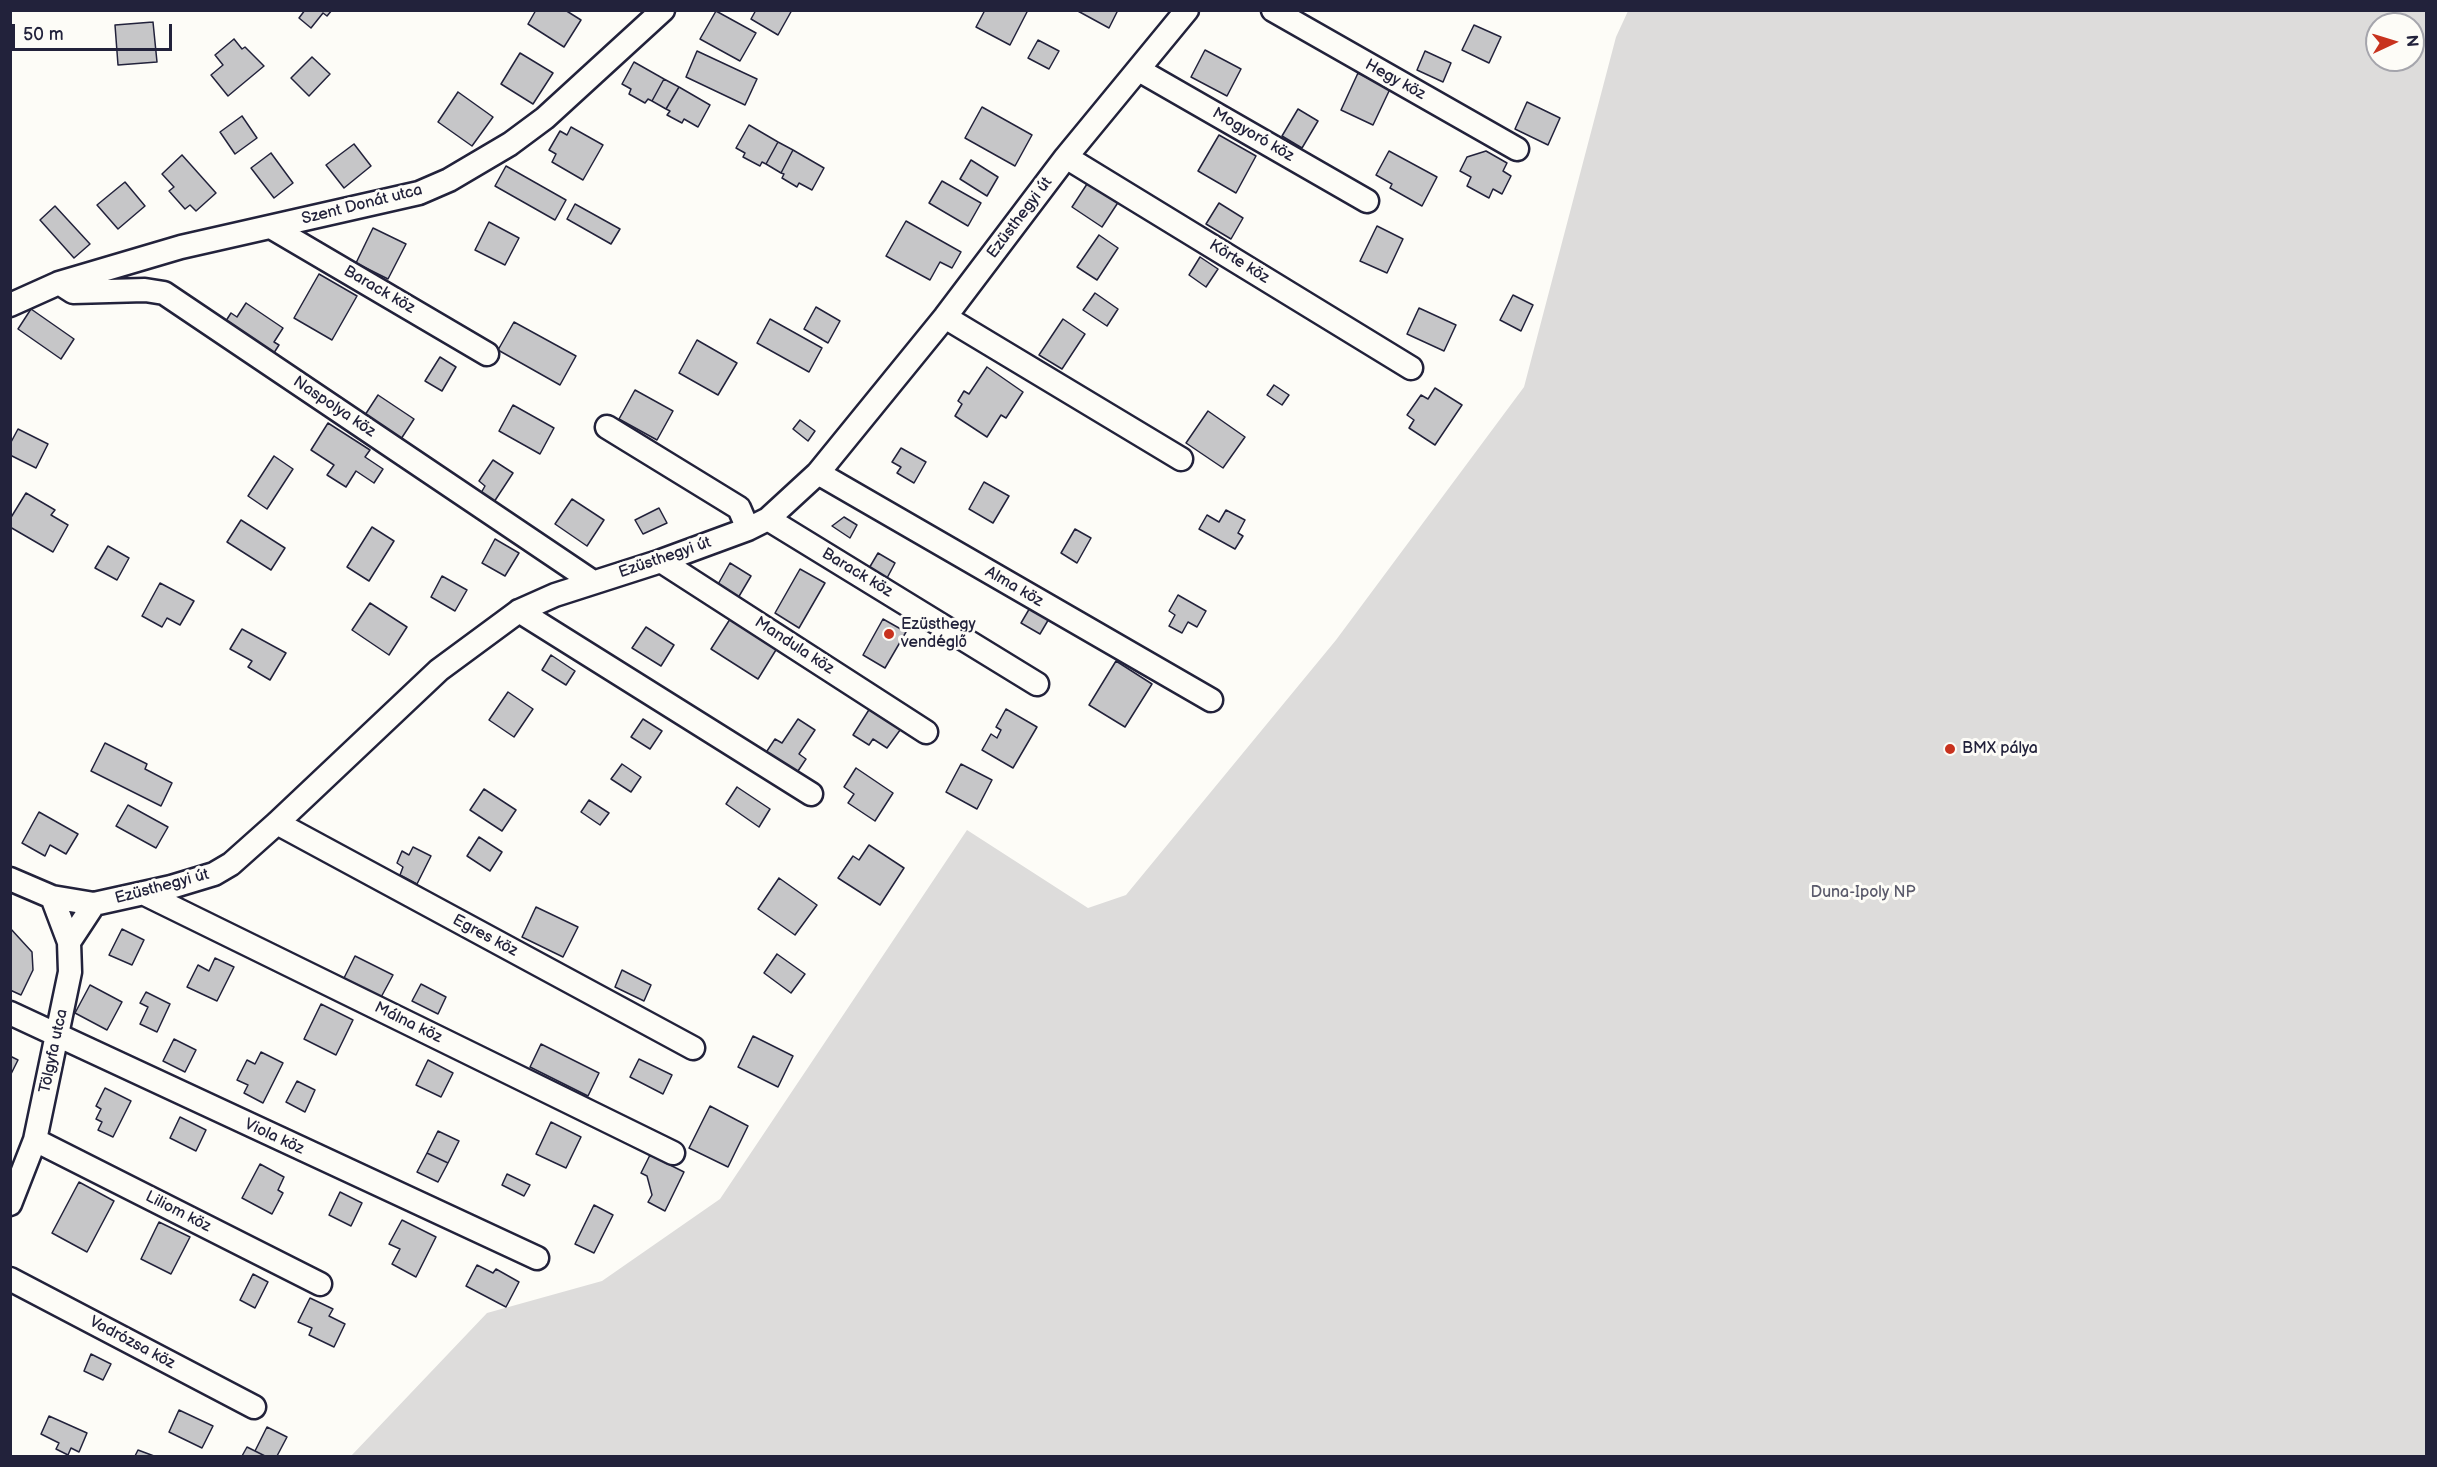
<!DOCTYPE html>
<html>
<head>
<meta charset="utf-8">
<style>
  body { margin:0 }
  #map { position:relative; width:2437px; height:1467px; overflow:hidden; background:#fdfcf7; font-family:"Balsamiq Sans",sans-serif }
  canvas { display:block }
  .frame { position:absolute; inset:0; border:12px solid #22223b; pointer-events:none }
  .north { position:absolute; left:2365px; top:12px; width:60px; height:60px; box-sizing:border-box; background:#fdfcf7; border:2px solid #a5a5ac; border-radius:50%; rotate:86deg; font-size:16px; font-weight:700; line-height:24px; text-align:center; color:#22223b }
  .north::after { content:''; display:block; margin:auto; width:21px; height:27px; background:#c8321e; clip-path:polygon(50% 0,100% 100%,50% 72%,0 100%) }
  .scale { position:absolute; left:12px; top:24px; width:160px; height:27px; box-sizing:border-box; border:3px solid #22223b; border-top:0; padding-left:8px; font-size:18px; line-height:21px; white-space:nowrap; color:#22223b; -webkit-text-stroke:4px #fdfcf7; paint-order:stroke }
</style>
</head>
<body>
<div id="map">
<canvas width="2437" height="1467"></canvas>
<div class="frame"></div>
<div class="north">N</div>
<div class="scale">50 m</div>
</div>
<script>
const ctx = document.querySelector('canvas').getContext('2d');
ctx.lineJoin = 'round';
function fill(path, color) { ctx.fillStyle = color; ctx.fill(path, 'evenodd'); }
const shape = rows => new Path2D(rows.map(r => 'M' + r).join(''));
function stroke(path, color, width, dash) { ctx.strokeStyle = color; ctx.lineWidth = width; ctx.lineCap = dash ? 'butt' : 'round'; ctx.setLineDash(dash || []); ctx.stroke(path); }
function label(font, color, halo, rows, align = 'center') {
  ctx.font = font + ' "Balsamiq Sans",sans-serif'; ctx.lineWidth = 6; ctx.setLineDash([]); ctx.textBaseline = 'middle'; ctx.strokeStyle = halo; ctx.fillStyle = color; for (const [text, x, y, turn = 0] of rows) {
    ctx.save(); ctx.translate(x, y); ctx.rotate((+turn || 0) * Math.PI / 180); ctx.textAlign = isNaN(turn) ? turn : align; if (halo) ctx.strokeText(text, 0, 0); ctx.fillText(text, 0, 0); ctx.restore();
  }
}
fill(shape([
  [1628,11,2426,11,2426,1456,351,1456,487,1313,602,1281,720,1199,967,830,1088,908,1126,895,1336,640,1524,387,1616,37],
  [2377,24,2413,24,2413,60,2377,60]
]), '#dddcdb');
const building = shape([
  [305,10,332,10,327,16,323,13,311,28,299,18,305,10],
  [536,10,565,10,581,20,564,47,528,24,536,10],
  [756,10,792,10,778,35,751,19,756,10],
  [985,10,1028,10,1010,45,976,27,985,10],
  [1076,10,1118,10,1109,28,1076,10],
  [716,11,756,33,740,61,700,39,716,11],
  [153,22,157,62,118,65,115,25,153,22],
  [1474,25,1501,37,1489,63,1462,50,1474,25],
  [234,39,242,49,245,47,264,66,228,96,211,75,223,65,215,55,234,39],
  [1038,40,1059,51,1049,69,1028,58,1038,40],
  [1205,50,1241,69,1227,96,1191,77,1205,50],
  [697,51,757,79,745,105,686,77,697,51],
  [1425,51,1451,63,1443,82,1417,70,1425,51],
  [520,53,553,73,533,104,501,84,520,53],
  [312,57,330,74,309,96,291,78,312,57],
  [634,62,664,79,652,101,648,99,645,103,629,94,631,89,622,84,634,62],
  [1358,73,1390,89,1373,125,1341,110,1358,73],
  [664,79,679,87,666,109,652,101,664,79],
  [679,87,710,105,698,127,684,119,682,123,667,115,670,111,666,109,679,87],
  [458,92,493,117,472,146,438,122,458,92],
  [1527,102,1560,118,1548,145,1515,129,1527,102],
  [982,107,1032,135,1015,166,965,138,982,107],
  [1298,109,1318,121,1302,148,1282,136,1298,109],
  [242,116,257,138,235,154,220,132,242,116],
  [749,125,778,142,766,164,762,162,760,166,743,157,745,153,736,148,749,125],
  [571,127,603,145,583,180,552,162,556,154,549,150,560,131,567,135,571,127],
  [1219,135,1256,156,1236,193,1198,171,1219,135],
  [778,142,793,150,781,173,766,164,778,142],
  [354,144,371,166,344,188,326,165,354,144],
  [793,150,824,168,812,190,799,183,797,187,782,178,784,174,781,173,793,150],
  [1389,151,1437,177,1422,206,1390,188,1392,184,1376,175,1389,151],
  [1486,151,1507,163,1503,171,1511,176,1502,194,1493,189,1489,198,1467,186,1471,177,1460,171,1467,157,1486,151],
  [271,153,293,183,274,198,251,168,271,153],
  [182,155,216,193,196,211,190,205,185,209,169,191,174,187,162,174,182,155],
  [971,160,998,177,987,196,960,179,971,160],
  [506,166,566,200,555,220,495,186,506,166],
  [942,181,981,203,968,226,929,203,942,181],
  [1089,181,1119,201,1102,227,1072,207,1089,181],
  [125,182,145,206,118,229,97,205,125,182],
  [1219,203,1243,218,1231,239,1206,224,1219,203],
  [575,204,620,229,611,244,567,219,575,204],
  [55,206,90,244,74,258,40,220,55,206],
  [906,221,961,252,952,268,940,262,930,280,886,256,906,221],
  [489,222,519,238,505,265,475,250,489,222],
  [1377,226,1403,239,1387,273,1360,261,1377,226],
  [373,228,406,244,388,279,356,263,373,228],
  [1099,235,1118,248,1097,280,1077,267,1099,235],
  [1200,257,1218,269,1206,287,1189,275,1200,257],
  [319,274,357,296,332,340,294,318,319,274],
  [1095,293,1118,309,1107,326,1083,310,1095,293],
  [1513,295,1533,305,1521,331,1500,320,1513,295],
  [246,303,283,328,274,342,279,345,270,359,222,327,231,313,237,317,246,303],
  [816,307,840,321,828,343,804,329,816,307],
  [1419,308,1456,325,1444,351,1407,334,1419,308],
  [31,309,74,339,61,359,18,329,31,309],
  [770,319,822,348,809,372,757,343,770,319],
  [1063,319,1085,334,1062,369,1039,355,1063,319],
  [514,322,576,356,560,385,498,350,514,322],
  [697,340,737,363,718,395,679,373,697,340],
  [440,357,456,367,442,391,425,381,440,357],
  [987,367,1023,392,1006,418,1001,415,987,437,955,416,962,404,958,401,964,391,969,394,987,367],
  [1274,385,1289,395,1282,405,1267,395,1274,385],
  [1435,388,1462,405,1435,445,1409,428,1414,420,1407,415,1421,395,1428,399,1435,388],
  [635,390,673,411,657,440,619,419,635,390],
  [378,395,414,419,401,439,365,415,378,395],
  [513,405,554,428,540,454,499,431,513,405],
  [1208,411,1245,437,1223,468,1186,443,1208,411],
  [800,420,815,431,808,441,793,429,800,420],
  [328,423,370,450,365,457,383,469,374,483,356,471,346,487,327,475,334,465,311,450,328,423],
  [18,429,48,444,36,468,10,455,10,444,18,429],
  [901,448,926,462,914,483,897,473,901,467,892,462,901,448],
  [274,456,293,469,267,509,248,496,274,456],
  [493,460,513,473,494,502,481,493,485,486,479,481,493,460],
  [984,482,1009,496,993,523,969,509,984,482],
  [26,493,55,510,51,515,68,525,53,552,10,527,10,519,26,493],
  [572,499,604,520,587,546,555,524,572,499],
  [659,508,667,523,643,534,635,520,659,508],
  [1226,510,1245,520,1238,533,1243,536,1235,549,1199,529,1207,515,1219,522,1226,510],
  [844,517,857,525,850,538,832,526,844,517],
  [241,520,285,548,271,570,227,542,241,520],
  [372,527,394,541,369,581,347,567,372,527],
  [1075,529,1091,538,1077,563,1061,553,1075,529],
  [495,539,519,553,505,576,482,563,495,539],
  [108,546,129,558,117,580,95,568,108,546],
  [878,553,895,563,886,580,868,570,878,553],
  [730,563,751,576,738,598,717,586,730,563],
  [800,569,825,583,799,628,775,613,800,569],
  [442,576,467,590,455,611,431,597,442,576],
  [160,583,194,601,180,625,167,618,162,627,142,616,160,583],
  [1178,595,1206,611,1197,627,1188,622,1182,633,1169,626,1175,615,1169,611,1178,595],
  [370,603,407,627,389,655,352,630,370,603],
  [1031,606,1050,617,1040,634,1021,623,1031,606],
  [732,616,779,645,758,679,711,649,732,616],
  [883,619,906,632,885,668,863,655,883,619],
  [646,627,674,645,661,666,632,648,646,627],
  [242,629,286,653,270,680,248,667,252,661,230,649,242,629],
  [551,655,575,671,566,685,542,670,551,655],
  [1116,661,1152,684,1125,727,1089,705,1116,661],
  [508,692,533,709,514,737,489,720,508,692],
  [872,705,903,726,887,748,873,739,869,745,853,735,872,705],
  [1006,709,1037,727,1013,768,982,750,991,734,997,738,1001,730,996,727,1006,709],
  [643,719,662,731,650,749,631,737,643,719],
  [798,719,815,730,799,754,806,759,794,777,763,757,775,739,782,743,798,719],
  [105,743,147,764,145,769,172,783,161,806,91,771,105,743],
  [622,764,641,777,631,792,611,779,622,764],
  [961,764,992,780,977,809,946,792,961,764],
  [856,768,893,793,875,821,848,803,854,794,844,787,856,768],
  [737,787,770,809,759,827,726,804,737,787],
  [484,789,516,810,502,831,470,810,484,789],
  [589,800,609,813,600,825,581,812,589,800],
  [128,805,168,827,156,848,116,826,128,805],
  [39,812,78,834,66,854,50,845,45,856,22,843,39,812],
  [479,837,502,852,490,871,467,856,479,837],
  [869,845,904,868,880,905,838,878,853,856,859,860,869,845],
  [413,847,431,856,417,884,400,875,403,867,397,863,402,851,409,855,413,847],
  [779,878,817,905,795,935,758,909,779,878],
  [536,907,578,927,563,957,522,937,536,907],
  [10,928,32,952,33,970,21,995,10,990,10,928],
  [122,929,144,940,132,965,109,955,122,929],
  [777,954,805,974,791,993,764,973,777,954],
  [355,956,393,975,379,1001,342,982,355,956],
  [215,958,234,967,217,1001,187,987,198,965,209,971,215,958],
  [622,970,651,985,644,1001,615,987,622,970],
  [421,984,446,997,438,1014,412,1001,421,984],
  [90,985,122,1002,107,1030,75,1013,90,985],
  [146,992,170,1004,157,1032,140,1024,148,1007,140,1003,146,992],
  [321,1004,353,1020,336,1055,304,1039,321,1004],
  [753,1036,793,1056,778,1087,738,1067,753,1036],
  [174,1039,196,1050,185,1072,163,1061,174,1039],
  [541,1044,599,1073,588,1096,530,1067,541,1044],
  [261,1052,283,1063,263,1103,244,1093,248,1085,237,1080,247,1060,255,1064,261,1052],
  [10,1056,18,1060,10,1076,10,1056],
  [639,1059,672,1075,663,1094,630,1077,639,1059],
  [428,1060,453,1073,441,1097,416,1085,428,1060],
  [297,1081,315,1090,305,1112,286,1102,297,1081],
  [105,1088,131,1101,113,1137,98,1130,102,1122,96,1119,101,1109,96,1106,105,1088],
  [710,1106,748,1126,728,1167,689,1148,710,1106],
  [180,1117,206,1130,196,1151,170,1138,180,1117],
  [551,1122,581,1137,566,1168,536,1154,551,1122],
  [438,1131,459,1141,448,1163,427,1153,438,1131],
  [427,1153,448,1163,438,1182,417,1172,427,1153],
  [650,1155,684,1172,665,1211,648,1202,652,1195,647,1176,641,1173,650,1155],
  [260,1164,284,1177,278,1190,283,1193,272,1214,242,1198,260,1164],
  [507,1174,530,1185,524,1196,502,1185,507,1174],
  [79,1182,114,1201,87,1252,52,1233,79,1182],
  [340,1192,362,1203,351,1226,329,1215,340,1192],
  [594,1205,613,1215,594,1253,575,1244,594,1205],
  [402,1220,436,1237,416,1277,392,1264,400,1249,389,1244,402,1220],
  [159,1222,190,1237,171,1274,141,1259,159,1222],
  [477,1265,493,1273,496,1269,519,1282,506,1307,466,1286,477,1265],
  [253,1274,268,1282,255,1308,240,1300,253,1274],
  [310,1298,333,1309,329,1316,345,1324,334,1347,309,1335,312,1328,298,1322,310,1298],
  [91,1354,111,1364,103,1380,84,1371,91,1354],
  [179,1410,213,1426,202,1448,169,1432,179,1410],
  [49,1416,87,1433,79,1452,71,1448,68,1455,56,1449,59,1443,41,1434,49,1416],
  [267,1427,287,1437,277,1456,265,1456,255,1451,267,1427],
  [247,1447,265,1456,242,1456,247,1447],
  [138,1450,154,1456,135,1456,138,1450]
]);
fill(building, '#c6c6c8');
stroke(building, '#22223b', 1.5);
const street = shape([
  [1273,10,1517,149],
  [1139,70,1367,201],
  [1066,157,1411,368],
  [271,227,487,354],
  [59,283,73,292,145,290,164,293,593,582],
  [10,305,59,283,181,247,419,193,449,180,510,144,545,118,663,10],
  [945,317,1181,459],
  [607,427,739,508,748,529],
  [818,473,1211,700],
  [768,519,1037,684],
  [661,561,926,732],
  [519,611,811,794],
  [277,823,693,1048],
  [10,879,52,897,94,904,171,887,214,874,231,864,277,823,439,670,519,611,555,595,661,561,748,529,768,519,818,473,945,317,1066,157,1187,10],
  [143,893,673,1153],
  [69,942,94,904],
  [10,1013,537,1258],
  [35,1140,320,1284],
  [10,1204,35,1140,70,972,69,942,52,897],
  [10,1279,254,1407]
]);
stroke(street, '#22223b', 27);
stroke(street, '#fdfcf7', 22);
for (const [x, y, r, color] of [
  [889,634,6,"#c8321e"],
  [1950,749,6,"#c8321e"]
]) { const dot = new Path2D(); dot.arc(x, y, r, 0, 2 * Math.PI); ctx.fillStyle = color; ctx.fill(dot); stroke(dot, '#fdfcf7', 2); }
label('16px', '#22223b', '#fdfcf7', [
  ["Hegy köz",1395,80,29],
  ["Mogyoró köz",1253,135,30],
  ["Szent Donát utca",362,205,-14],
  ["Ezüsthegyi út",1020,218,-53],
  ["Körte köz",1239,262,32],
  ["Barack köz",379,290,30],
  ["Naspolya köz",334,407,34],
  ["Ezüsthegyi út",665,558,-19],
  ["Barack köz",857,573,31],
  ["Alma köz",1014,587,30],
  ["Mandula köz",794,646,33],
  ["Ezüsthegyi út",162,887,-15],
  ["Egres köz",485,936,28],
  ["Málna köz",408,1023,26],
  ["Tölgyfa utca",54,1051,-78],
  ["Viola köz",274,1137,25],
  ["Liliom köz",178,1212,27],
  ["Vadrózsa köz",132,1343,28]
]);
label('16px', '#22223b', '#fdfcf7', [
  ["Ezüsthegy",901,625],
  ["vendéglő",901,643],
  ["BMX pálya",1962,749]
], 'left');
label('16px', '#5a5a6b', '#fdfcf7', [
  ["Duna-Ipoly NP",1863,893]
]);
</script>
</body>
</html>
